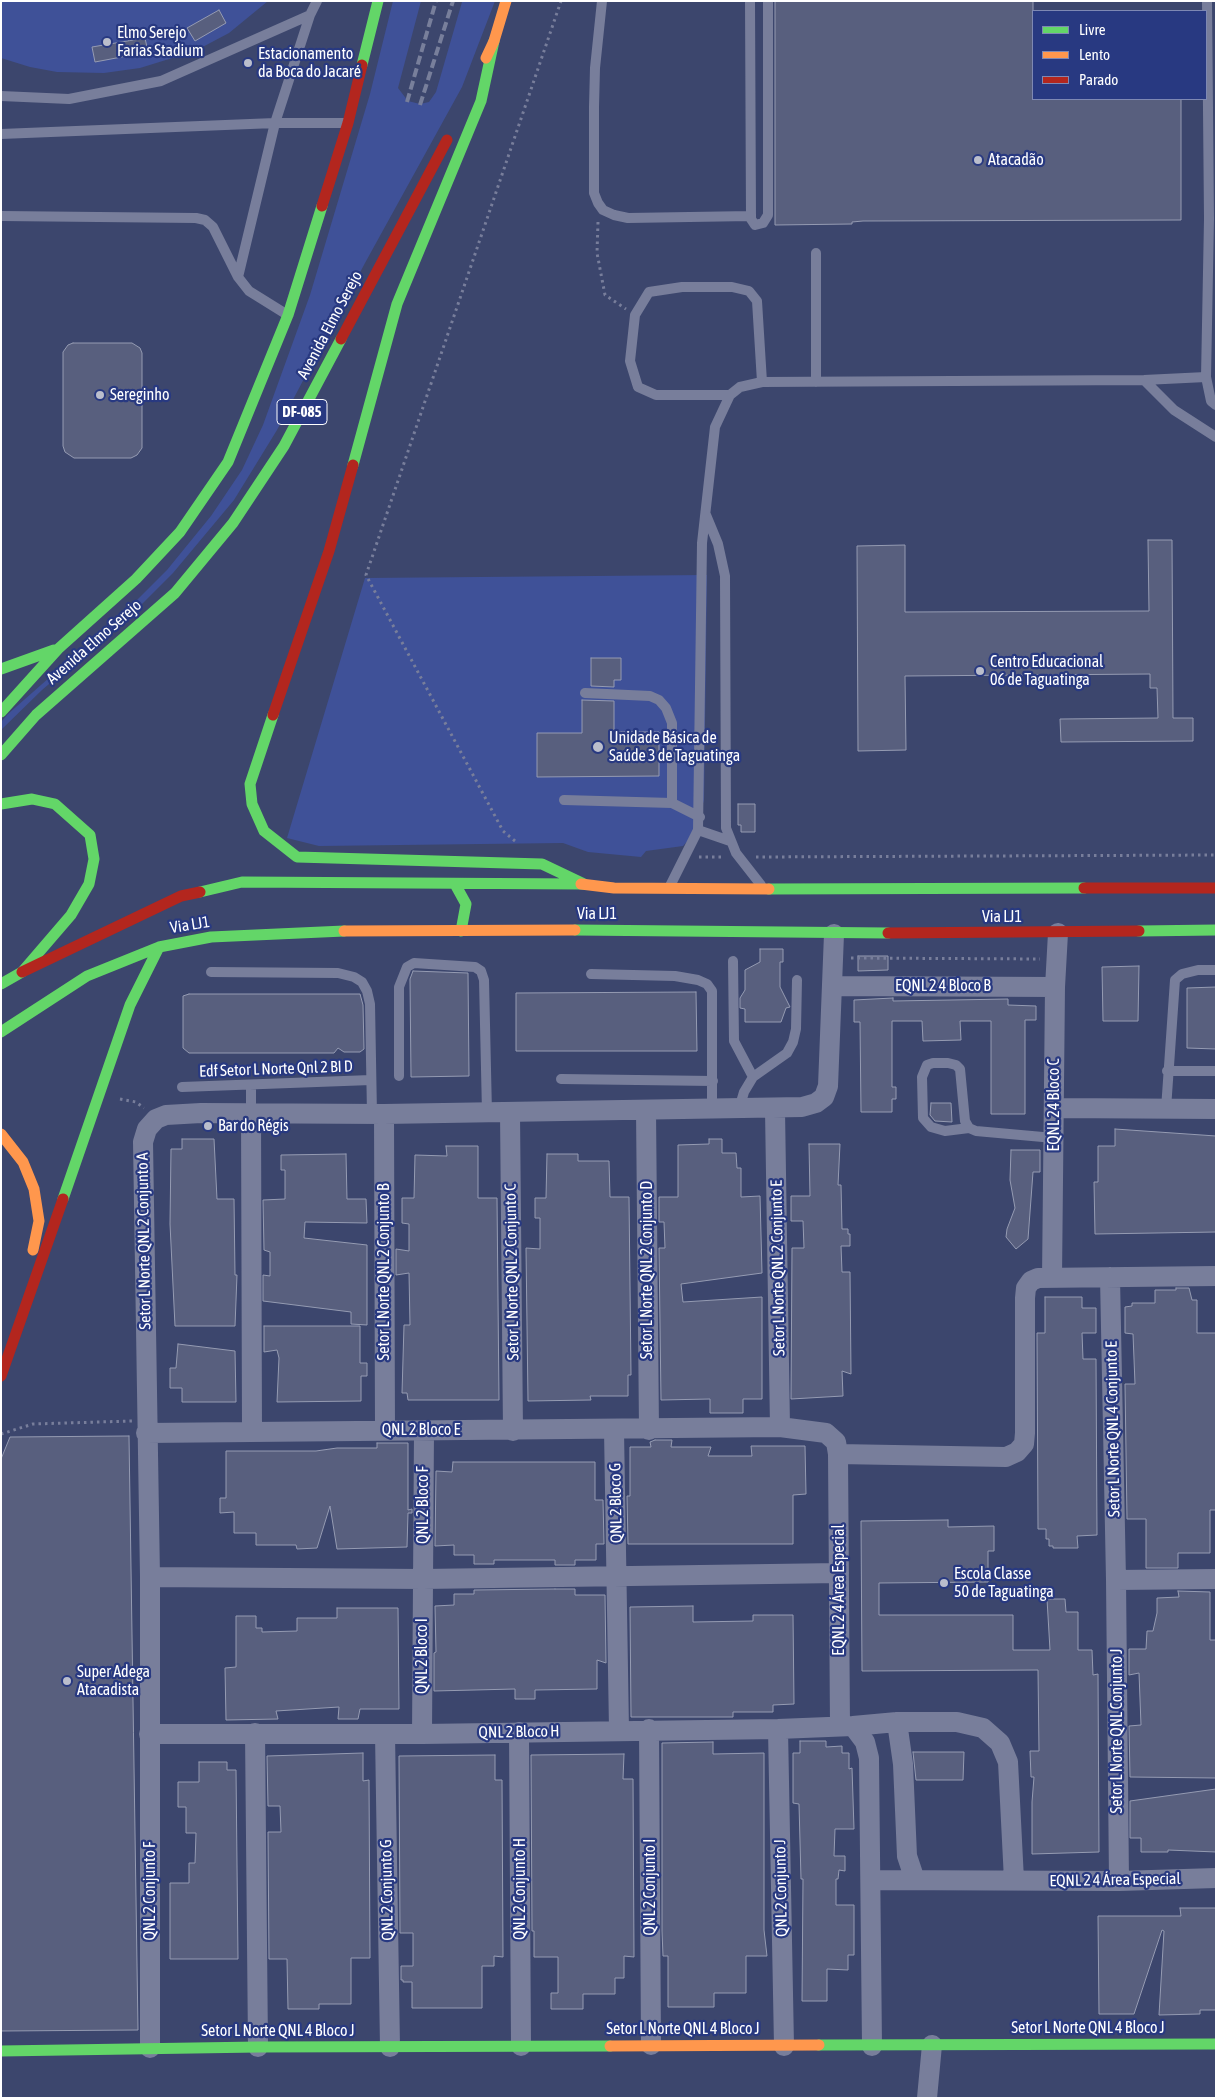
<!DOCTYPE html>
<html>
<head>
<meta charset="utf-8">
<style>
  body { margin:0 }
  #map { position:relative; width:1217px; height:2099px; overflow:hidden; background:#3c466d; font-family:"Asap Condensed",sans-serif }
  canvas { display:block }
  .frame { position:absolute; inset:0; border:2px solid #fff; pointer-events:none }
  .legend { position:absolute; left:1032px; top:10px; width:175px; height:90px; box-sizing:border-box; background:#283981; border:1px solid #7e88b3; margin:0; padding:6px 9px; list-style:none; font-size:15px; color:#fff }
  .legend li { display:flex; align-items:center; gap:10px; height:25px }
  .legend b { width:25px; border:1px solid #7e88b3 }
</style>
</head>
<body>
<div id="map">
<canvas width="1217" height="2099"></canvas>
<div class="frame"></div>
<ul class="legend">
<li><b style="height:6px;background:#63d668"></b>Livre</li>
<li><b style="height:6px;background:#ff974d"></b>Lento</li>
<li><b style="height:6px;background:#b3261e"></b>Parado</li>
</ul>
</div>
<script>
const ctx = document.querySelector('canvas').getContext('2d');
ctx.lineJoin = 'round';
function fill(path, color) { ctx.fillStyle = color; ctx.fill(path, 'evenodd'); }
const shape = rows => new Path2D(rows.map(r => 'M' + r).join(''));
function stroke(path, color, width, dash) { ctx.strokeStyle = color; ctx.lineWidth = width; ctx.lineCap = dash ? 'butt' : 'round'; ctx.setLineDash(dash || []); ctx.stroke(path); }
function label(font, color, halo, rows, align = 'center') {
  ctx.font = font + ' "Asap Condensed",sans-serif'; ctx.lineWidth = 4.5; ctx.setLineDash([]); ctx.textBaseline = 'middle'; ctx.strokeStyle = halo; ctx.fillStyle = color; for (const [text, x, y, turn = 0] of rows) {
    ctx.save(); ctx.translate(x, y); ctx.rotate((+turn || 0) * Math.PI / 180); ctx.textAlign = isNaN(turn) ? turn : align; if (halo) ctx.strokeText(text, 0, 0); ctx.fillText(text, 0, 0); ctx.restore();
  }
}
fill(shape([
  [1,1,268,1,229,33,195,51,140,68,104,73,57,72,30,67,1,58],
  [393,1,421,1,398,88,408,101,420,104,429,102,436,92,462,2,495,1,462,87,365,263,277,430,234,500,173,573,138,608,42,690,1,730,1,722,8,714,133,604,167,570,211,516,242,470,263,425,310,295,370,94],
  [707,575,704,800,695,833,683,846,646,851,641,857,588,852,563,843,319,846,287,838,365,578]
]), '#3f5198');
const building = shape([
  [775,1,1033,1,1033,99,1181,99,1181,220,863,221,852,222,852,224,775,225,775,1],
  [219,10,226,23,195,41,187,28,219,10],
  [145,38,148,52,95,62,92,47,145,38],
  [73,343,132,343,140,348,142,353,142,448,137,455,131,458,74,458,65,452,63,446,63,352,68,345,73,343],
  [1148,540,1172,540,1173,718,1193,718,1193,741,1061,742,1060,719,1158,718,1157,688,1150,688,1150,674,905,676,906,750,858,751,857,546,905,545,905,612,1149,611,1148,540],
  [591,658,621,658,621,680,614,680,614,687,591,686,591,658],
  [582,700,614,701,614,732,659,732,659,776,537,777,537,733,582,733,582,700],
  [738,804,755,804,755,832,741,832,741,825,738,825,738,804],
  [760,949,783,949,783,962,780,962,780,987,790,1007,786,1008,781,1022,745,1022,745,1009,740,1008,740,998,745,990,745,970,760,962,760,949],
  [858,956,888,956,888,970,858,971,858,956],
  [1139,966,1138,1021,1103,1021,1102,967,1139,966],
  [413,971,468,973,469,1076,411,1077,410,979,413,971],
  [1216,987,1216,1049,1187,1048,1187,988,1216,987],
  [696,992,697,1051,516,1051,516,993,696,992],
  [189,994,360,994,363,1005,364,1049,360,1052,344,1052,338,1048,334,1053,189,1053,183,1048,183,996,189,994],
  [893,998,893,1001,1008,999,1008,1005,1036,1006,1036,1020,1025,1020,1025,1114,991,1114,991,1021,960,1021,961,1040,923,1041,922,1021,892,1021,892,1087,896,1087,896,1099,892,1099,892,1112,861,1112,860,1022,854,1022,854,1000,893,998],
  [931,1103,951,1103,952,1122,935,1121,930,1115,931,1103],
  [1115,1129,1216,1136,1216,1232,1095,1234,1094,1182,1098,1182,1098,1146,1115,1146,1115,1129],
  [182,1139,214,1139,217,1199,234,1199,235,1275,237,1275,235,1326,175,1326,170,1224,171,1149,182,1149,182,1139],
  [709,1139,722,1139,722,1153,736,1153,737,1168,741,1168,741,1197,760,1196,762,1273,681,1284,683,1302,762,1297,762,1399,743,1399,743,1413,710,1413,710,1399,661,1400,659,1248,665,1248,664,1222,659,1222,659,1197,678,1197,678,1145,709,1144,709,1139],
  [809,1144,840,1144,838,1185,841,1185,842,1229,848,1229,848,1234,850,1234,850,1246,841,1246,842,1272,850,1272,851,1374,842,1371,843,1396,791,1399,792,1248,804,1248,803,1221,791,1221,791,1196,810,1196,809,1144],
  [446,1146,478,1146,478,1198,497,1198,499,1400,408,1400,407,1393,402,1393,404,1325,410,1325,409,1273,396,1275,396,1249,409,1251,409,1224,402,1223,402,1198,414,1198,415,1155,447,1156,446,1146],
  [1011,1150,1040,1150,1040,1172,1033,1172,1028,1239,1016,1249,1006,1237,1007,1229,1015,1208,1010,1180,1011,1150],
  [346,1154,347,1199,366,1199,367,1223,305,1222,304,1238,367,1245,367,1325,351,1324,351,1312,263,1301,263,1275,270,1276,270,1252,264,1250,263,1200,285,1199,285,1170,281,1170,281,1155,346,1154],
  [547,1154,578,1154,578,1161,609,1161,610,1197,629,1197,631,1375,628,1375,628,1396,590,1396,591,1400,528,1401,526,1248,540,1249,540,1218,535,1218,535,1198,546,1198,547,1154],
  [1176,1288,1189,1288,1192,1300,1197,1300,1197,1333,1216,1333,1216,1510,1210,1510,1210,1553,1178,1553,1178,1568,1146,1568,1146,1519,1127,1519,1125,1384,1135,1384,1133,1334,1125,1333,1125,1307,1132,1306,1132,1303,1155,1303,1155,1290,1176,1290,1176,1288],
  [1045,1297,1082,1297,1082,1308,1096,1308,1096,1333,1082,1333,1083,1359,1096,1359,1097,1535,1077,1536,1078,1548,1053,1548,1053,1546,1049,1546,1049,1539,1046,1539,1046,1529,1038,1529,1037,1333,1045,1333,1045,1297],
  [264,1326,360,1326,360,1363,367,1363,367,1376,361,1376,361,1401,277,1402,279,1358,277,1350,264,1352,264,1326],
  [178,1344,235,1351,236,1402,182,1402,182,1388,170,1388,170,1368,176,1368,178,1344],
  [129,1436,138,2030,1,2031,1,1459,10,1437,129,1436],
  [655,1440,672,1440,671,1447,711,1447,708,1456,752,1456,751,1446,805,1446,806,1494,793,1495,793,1544,628,1544,627,1496,630,1496,630,1447,651,1447,650,1442,655,1440],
  [377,1443,408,1443,408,1510,412,1509,412,1513,408,1513,407,1547,337,1549,330,1506,317,1548,297,1549,296,1545,256,1545,256,1533,234,1533,234,1512,220,1513,220,1498,226,1498,226,1451,316,1451,337,1448,377,1448,377,1443],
  [453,1462,595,1462,595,1500,603,1500,604,1544,596,1544,596,1560,575,1560,575,1565,555,1565,555,1560,494,1560,494,1564,474,1564,474,1555,454,1555,454,1545,435,1546,436,1471,452,1472,453,1462],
  [948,1520,948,1527,994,1526,994,1551,988,1551,988,1582,879,1583,879,1615,1013,1615,1013,1650,1050,1650,1047,1599,1065,1599,1066,1612,1078,1612,1078,1650,1092,1650,1093,1675,1098,1674,1099,1852,1032,1854,1032,1802,1034,1777,1031,1777,1030,1751,1039,1751,1038,1670,862,1671,861,1521,948,1520],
  [555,1589,575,1589,575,1595,605,1595,606,1663,597,1660,597,1689,535,1690,535,1699,515,1699,515,1689,434,1691,434,1653,436,1652,435,1606,454,1605,454,1594,474,1594,474,1590,555,1589],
  [1178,1591,1210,1592,1210,1640,1216,1640,1216,1778,1130,1777,1129,1726,1141,1725,1139,1673,1129,1675,1129,1649,1146,1649,1147,1631,1153,1631,1157,1613,1157,1598,1179,1597,1178,1591],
  [693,1606,693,1622,753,1621,753,1615,793,1615,794,1704,773,1705,773,1712,733,1712,733,1717,631,1717,630,1607,693,1606],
  [337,1608,398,1608,399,1709,360,1709,358,1719,338,1719,339,1707,276,1711,278,1719,226,1720,225,1668,236,1667,236,1616,256,1616,256,1628,262,1628,262,1632,297,1631,297,1618,337,1618,337,1608],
  [800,1741,826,1741,826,1747,842,1746,842,1753,849,1753,849,1769,852,1768,854,1829,835,1829,834,1856,845,1856,845,1871,839,1870,838,1879,836,1879,836,1905,854,1905,854,1955,848,1955,848,1970,827,1969,827,2001,802,2001,803,1879,801,1879,799,1804,793,1803,793,1753,800,1753,800,1741],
  [713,1742,713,1754,764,1753,764,1930,767,1956,746,1956,746,1993,714,1993,714,2007,668,2007,668,1956,663,1956,662,1931,662,1743,713,1742],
  [913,1752,964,1752,963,1780,916,1780,913,1752],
  [363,1753,363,1781,369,1780,370,1958,351,1958,351,2004,319,2004,319,2009,288,2009,287,1959,269,1959,268,1832,281,1832,280,1806,268,1806,267,1756,363,1753],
  [624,1754,623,1779,633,1779,634,1957,624,1956,624,1978,615,1978,615,1994,583,1994,583,2009,551,2009,551,1993,558,1993,558,1957,534,1957,534,1931,532,1931,531,1755,624,1754],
  [495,1755,495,1780,502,1780,503,1957,494,1956,494,1966,482,1966,482,2008,412,2008,412,1982,403,1982,403,1980,401,1980,401,1966,413,1966,413,1933,400,1933,399,1756,495,1755],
  [199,1762,227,1762,227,1770,236,1770,238,1959,170,1959,170,1883,189,1883,189,1863,195,1863,196,1833,186,1833,186,1807,178,1807,178,1782,199,1782,199,1762],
  [1216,1789,1216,1852,1168,1850,1168,1852,1141,1852,1141,1838,1130,1838,1130,1801,1216,1789],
  [1180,1908,1216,1908,1216,2010,1200,2010,1200,2014,1159,2015,1164,1931,1162,1930,1134,2014,1099,2014,1098,1916,1181,1916,1180,1908]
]);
fill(building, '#585f7e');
stroke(building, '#959bb2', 1);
stroke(shape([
  [598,222,597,253,605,295,626,309],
  [515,841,503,831,366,575,561,1],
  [699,857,725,857],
  [756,857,1216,855],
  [851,958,1040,959],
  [120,1099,136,1102,144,1108],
  [1,1434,33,1424,132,1421]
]), '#787e9b', 3, [2.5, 4]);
stroke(shape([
  [602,1,595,68,594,107,594,193,598,203,603,210,614,215,628,218,751,216],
  [750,1,751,219,755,225,763,223,768,215,768,1],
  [1207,1,1209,219,1206,377,1211,401,1216,405],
  [1,96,69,99,161,81,310,15],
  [1,134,275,123,347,123],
  [1,216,196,218,205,220,213,227,238,277,249,291,286,314],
  [816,253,816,382],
  [238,277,275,123,310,15,317,1],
  [1144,380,1174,410,1216,437],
  [730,395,656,395,638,387,630,361,635,315,649,292,682,287,732,287,749,291,757,301,762,382],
  [706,515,718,544,725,576,726,828,736,853,761,885],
  [585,693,650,696,659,700,666,708,672,723,672,803],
  [564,800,672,803,700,817],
  [698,830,730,841],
  [670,886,698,830,702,543,715,427,730,395,740,387,762,382,1144,380,1206,377],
  [733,961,734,1041,753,1077],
  [211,972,338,973,354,977,362,982,367,991,370,1004,372,1114],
  [591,974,675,976,698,980,707,984,712,991,712,1110],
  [1167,1071,1216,1071],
  [399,1076,399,987,407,967,414,963,475,967,481,971,484,980,487,1113],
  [561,1079,713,1081],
  [251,1085,251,1112],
  [182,1087,371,1080],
  [739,1109,744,1092,753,1077,787,1053,793,1042,796,1029,797,980],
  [1166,1109,1175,980,1182,974,1198,970,1216,970],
  [969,1128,945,1131,931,1127,923,1118,922,1077,927,1065,933,1063,948,1063,956,1065,960,1069,965,1121,969,1128,976,1131,1054,1138]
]), '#787e9b', 10);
stroke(shape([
  [832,986,1055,987],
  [1055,1108,1216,1109],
  [646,1110,649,1430],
  [775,1110,780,1427],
  [251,1112,252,1431],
  [510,1113,513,1431],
  [384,1114,385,1430],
  [1110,1277,1116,1580,1119,1881],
  [1052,1278,1055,987,1058,933],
  [614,1430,619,1730],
  [146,1433,780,1427,826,1433,836,1442,838,1454,840,1726],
  [838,1454,1006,1457,1017,1452,1024,1444,1025,1433,1025,1298,1026,1288,1031,1281,1038,1278,1216,1276],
  [150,1577,423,1579,839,1573],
  [1116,1580,1216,1579],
  [897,1722,903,1764,907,1856,915,1880],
  [853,1726,897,1722,957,1722,983,1728,1000,1743,1008,1762,1014,1880],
  [649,1729,651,2045],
  [778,1729,784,2046],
  [519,1732,521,2046],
  [255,1733,258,2047],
  [149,1734,422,1734,778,1729,853,1726,865,1742,869,1758,872,2046],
  [385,1734,390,2047],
  [422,1734,424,1431],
  [871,1880,1119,1881,1216,1878],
  [150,2048,150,1577,143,1142,147,1129,156,1119,166,1115,201,1113,384,1114,802,1107,816,1103,824,1097,828,1086,834,934],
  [927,2098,932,2045]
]), '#787e9b', 20);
stroke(shape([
  [362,65,378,1],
  [353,465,397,304,481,101,494,41],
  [1,669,54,650],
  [1,712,58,649,136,579,180,532,228,462,288,315,322,206],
  [273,715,250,784,252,804,264,831,297,857,542,864,584,884],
  [1,755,36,715,175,593,233,523,284,446,341,339],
  [1,804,32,799,55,804,90,835,94,859,89,884,71,915,22,972,1,984],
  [455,884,466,904,461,931],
  [769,889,1084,888],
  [200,892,242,882,581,884],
  [575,930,888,933],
  [1139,931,1216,930],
  [1,1032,87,976,159,947,211,937,344,931],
  [63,1199,130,1005,159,947],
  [819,2045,1216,2044],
  [1,2051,258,2047,610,2046]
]), '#63d668', 11);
stroke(shape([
  [486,58,494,41,506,1],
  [581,884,614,888,769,889],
  [344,931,575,930],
  [1,1134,23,1162,34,1189,39,1221,33,1250],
  [610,2046,819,2045]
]), '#ff974d', 11);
stroke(shape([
  [322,206,348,123,362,65],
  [341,339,447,140],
  [273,715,329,551,353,465],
  [1084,888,1216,888],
  [888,933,1139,931],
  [22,972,181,896,200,892],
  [1,1376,63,1199]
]), '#b3261e', 11);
stroke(shape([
  [407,102,436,1],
  [420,105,453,1]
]), '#787f9b', 4, [9, 4]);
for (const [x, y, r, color] of [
  [107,42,5,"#bbbecc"],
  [248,63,5,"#bbbecc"],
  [978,160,5,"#bbbecc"],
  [100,395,5,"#bbbecc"],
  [980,671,5,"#bbbecc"],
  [598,747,6,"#bbbecc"],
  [208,1126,5,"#bbbecc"],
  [944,1583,5,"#bbbecc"],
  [67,1681,5,"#bbbecc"]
]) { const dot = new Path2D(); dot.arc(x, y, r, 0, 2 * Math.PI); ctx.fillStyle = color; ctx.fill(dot); stroke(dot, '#283981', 2); }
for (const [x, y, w] of [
  [302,412,50]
]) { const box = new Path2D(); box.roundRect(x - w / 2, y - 12.5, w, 25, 4); ctx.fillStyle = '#283981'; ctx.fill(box); stroke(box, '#fff', 1); }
label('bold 15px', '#fff', null, [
  ["DF-085",302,412]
]);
label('16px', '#fff', '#283981', [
  ["Elmo Serejo",117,33],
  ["Farias Stadium",117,51],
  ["Estacionamento",258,54],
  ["da Boca do Jacaré",258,72],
  ["Atacadão",988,160],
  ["Sereginho",110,395],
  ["Centro Educacional",990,662],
  ["06 de Taguatinga",990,680],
  ["Unidade Básica de",609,738],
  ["Saúde 3 de Taguatinga",609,756],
  ["Bar do Régis",218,1126],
  ["Escola Classe",954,1574],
  ["50 de Taguatinga",954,1592],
  ["Super Adega",77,1672],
  ["Atacadista",77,1690]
], 'left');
label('16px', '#fff', '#283981', [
  ["Avenida Elmo Serejo",330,325,-62],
  ["Avenida Elmo Serejo",94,642,-41],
  ["Via LJ1",597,914],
  ["Via LJ1",1002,917],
  ["Via LJ1",190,925,-9],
  ["EQNL 2 4 Bloco B",943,986],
  ["Edf Setor L Norte Qnl 2 BI D",276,1069,-2],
  ["EQNL 24 Bloco C",1054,1105,-90],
  ["Setor L Norte QNL 2 Conjunto A",144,1241,-91],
  ["Setor L Norte QNL 2 Conjunto E",778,1268,-91],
  ["Setor L Norte QNL 2 Conjunto D",647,1270,-90],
  ["Setor L Norte QNL 2 Conjunto B",384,1272,-90],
  ["Setor L Norte QNL 2 Conjunto C",512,1272,-91],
  ["Setor L Norte QNL 4 Conjunto E",1113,1429,-91],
  ["QNL 2 Bloco E",421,1430],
  ["QNL 2 Bloco G",616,1503,-91],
  ["QNL 2 Bloco F",423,1505,-90],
  ["EQNL 2 4 Área Especial",839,1590,-90],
  ["QNL 2 Bloco I",422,1656,-90],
  ["Setor L Norte QNL Conjunto J",1117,1731,-90],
  ["QNL 2 Bloco H",519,1732,-1],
  ["EQNL 2 4 Área Especial",1115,1880,-1],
  ["QNL 2 Conjunto I",650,1887,-90],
  ["QNL 2 Conjunto J",781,1888,-91],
  ["QNL 2 Conjunto H",520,1889,-90],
  ["QNL 2 Conjunto G",387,1890,-91],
  ["QNL 2 Conjunto F",150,1891,-90],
  ["Setor L Norte QNL 4 Bloco J",1088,2028],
  ["Setor L Norte QNL 4 Bloco J",683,2029],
  ["Setor L Norte QNL 4 Bloco J",278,2031]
]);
</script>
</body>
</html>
